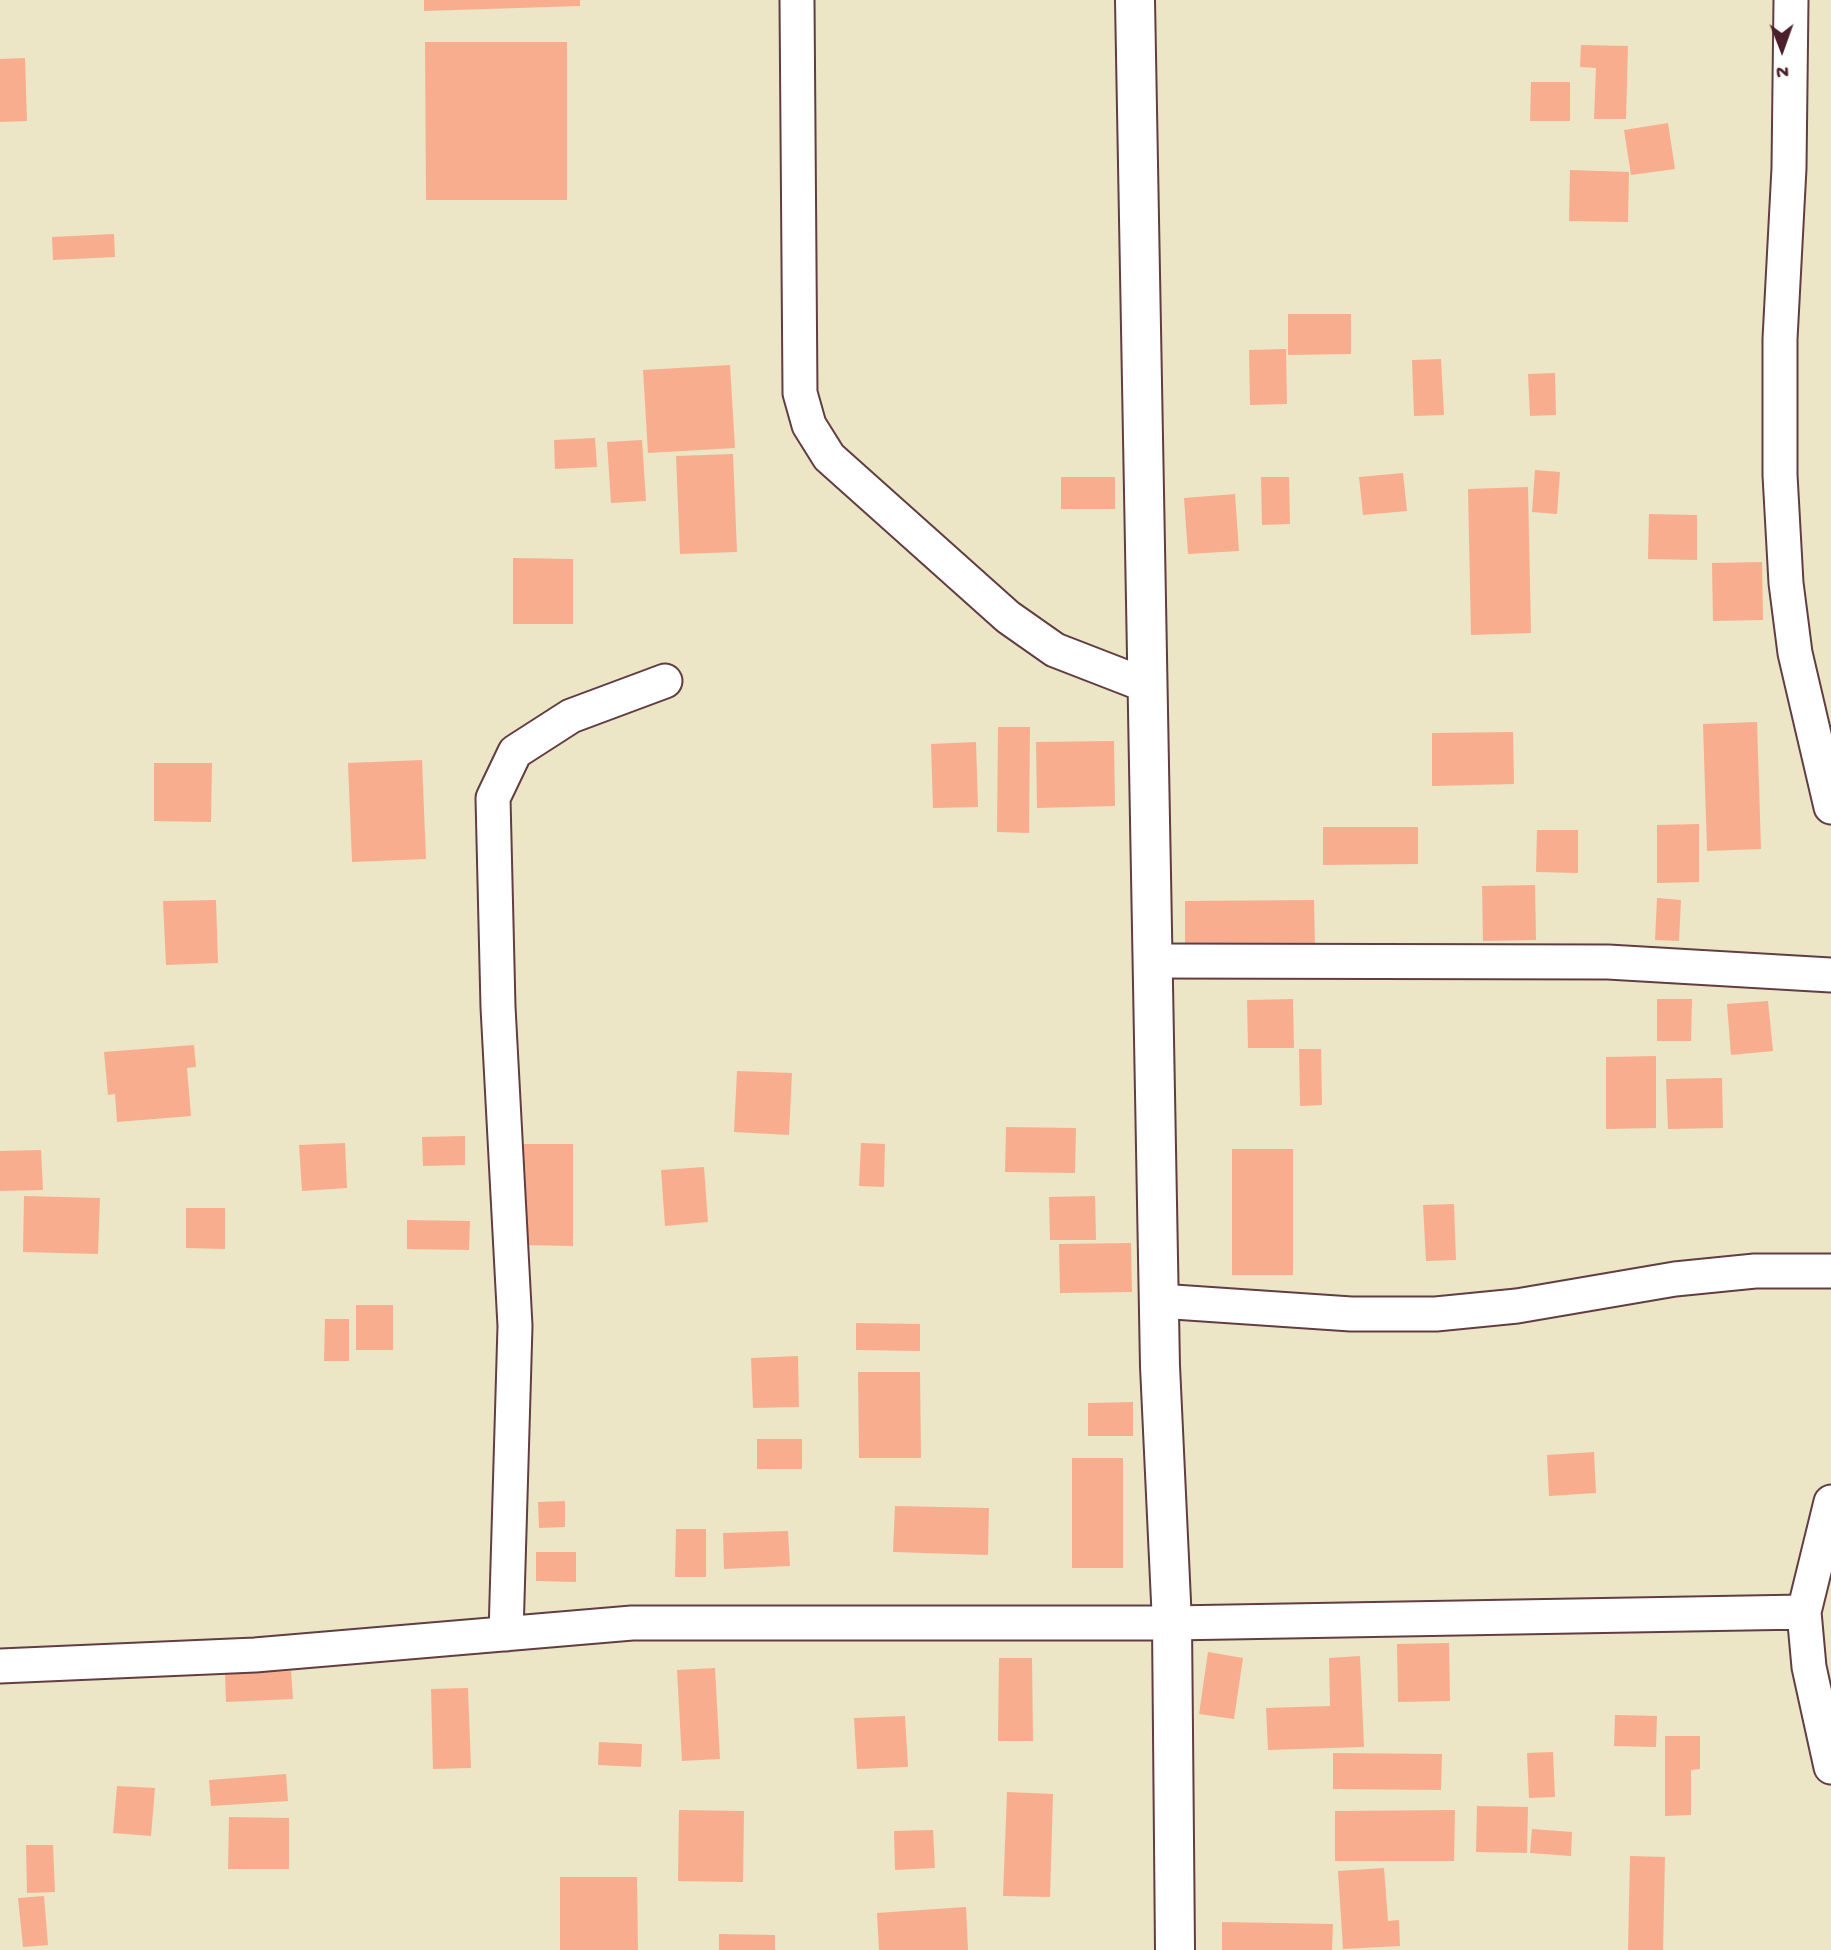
<!DOCTYPE html>
<html>
<head>
<meta charset="utf-8">
<style>
  body { margin:0 }
  #map { position:relative; width:1831px; height:1950px; overflow:hidden; background:#ece5c6; font-family:"Gochi Hand",sans-serif }
  canvas { display:block }
  .north { position:absolute; left:1747px; top:14px; width:70px; height:70px; -webkit-text-stroke:5px #fdfcf7; paint-order:stroke; rotate:179deg; font-size:19px; font-weight:700; line-height:28px; text-align:center; color:#4a1f2b }
  .north::after { content:''; display:block; margin:auto; width:24px; height:32px; background:#4a1f2b; clip-path:polygon(50% 0,100% 100%,50% 72%,0 100%) }
</style>
</head>
<body>
<div id="map">
<canvas width="1831" height="1950"></canvas>
<div class="north">N</div>
</div>
<script>
const ctx = document.querySelector('canvas').getContext('2d');
ctx.lineJoin = 'round';
function fill(path, color) { ctx.fillStyle = color; ctx.fill(path, 'evenodd'); }
const shape = rows => new Path2D(rows.map(r => 'M' + r).join(''));
function stroke(path, color, width, dash) { ctx.strokeStyle = color; ctx.lineWidth = width; ctx.lineCap = dash ? 'butt' : 'round'; ctx.setLineDash(dash || []); ctx.stroke(path); }
fill(shape([
  [424,0,580,0,580,6,424,11],
  [425,42,567,42,567,200,426,200],
  [1581,45,1628,46,1626,119,1594,119,1596,68,1580,67],
  [25,58,27,121,0,122,0,59],
  [1531,82,1570,82,1570,121,1530,121],
  [1668,123,1675,169,1631,175,1624,130],
  [1570,170,1629,172,1628,222,1569,221],
  [114,234,115,257,53,260,52,237],
  [1288,314,1351,314,1351,354,1288,355],
  [1286,349,1287,404,1250,405,1249,350],
  [1441,359,1444,415,1414,416,1412,360],
  [730,365,735,448,648,453,643,370],
  [1555,373,1556,415,1530,416,1528,374],
  [595,438,597,467,555,469,554,440],
  [642,440,646,501,611,503,607,442],
  [733,454,737,552,680,554,676,456],
  [1535,470,1560,472,1557,514,1532,512],
  [1403,473,1407,511,1363,515,1359,477],
  [1061,477,1115,477,1115,509,1061,509],
  [1261,477,1289,477,1290,524,1262,525],
  [1528,487,1531,633,1471,635,1468,489],
  [1235,494,1239,551,1188,554,1184,498],
  [1649,514,1697,515,1697,560,1648,559],
  [513,558,573,559,573,624,513,624],
  [1762,562,1763,620,1713,621,1712,563],
  [1757,722,1761,849,1707,851,1703,724],
  [998,727,1030,727,1029,833,997,832],
  [1513,732,1514,784,1432,786,1432,733],
  [1114,741,1115,806,1037,808,1036,742],
  [976,742,978,807,933,808,931,744],
  [422,760,426,859,352,862,348,763],
  [154,763,212,763,211,822,154,821],
  [1699,824,1699,882,1657,883,1657,825],
  [1323,827,1418,827,1418,864,1323,865],
  [1537,830,1578,830,1578,873,1536,872],
  [1535,885,1536,940,1483,941,1482,886],
  [1657,898,1681,900,1679,941,1655,940],
  [216,900,218,963,166,965,163,901],
  [1314,900,1315,946,1185,947,1185,901],
  [1293,999,1294,1048,1248,1048,1247,1000],
  [1657,999,1692,999,1691,1041,1657,1041],
  [1768,1001,1773,1051,1731,1055,1727,1004],
  [194,1045,196,1067,187,1068,191,1116,117,1122,115,1094,108,1095,104,1052],
  [1299,1049,1321,1049,1322,1105,1300,1106],
  [1656,1056,1656,1128,1606,1129,1606,1057],
  [737,1071,792,1073,789,1135,734,1132],
  [1722,1078,1723,1128,1668,1129,1666,1079],
  [1006,1127,1076,1128,1075,1173,1005,1172],
  [465,1136,465,1165,423,1166,422,1137],
  [345,1143,347,1188,302,1191,299,1145],
  [861,1143,885,1144,884,1187,859,1186],
  [523,1144,573,1144,573,1246,522,1245],
  [1232,1149,1293,1149,1293,1275,1232,1275],
  [41,1150,43,1190,0,1191,0,1151],
  [704,1167,708,1222,665,1226,661,1170],
  [24,1196,100,1198,98,1254,23,1252],
  [1095,1196,1096,1240,1050,1240,1049,1197],
  [1454,1204,1456,1260,1426,1261,1423,1205],
  [186,1208,225,1208,225,1249,186,1248],
  [407,1220,470,1221,469,1250,407,1249],
  [1131,1243,1132,1292,1060,1293,1059,1244],
  [356,1305,393,1305,393,1350,356,1350],
  [325,1319,349,1319,349,1361,324,1361],
  [856,1323,920,1324,920,1351,856,1350],
  [798,1356,799,1407,753,1408,751,1358],
  [858,1372,920,1372,921,1458,859,1458],
  [1133,1402,1133,1436,1088,1436,1088,1403],
  [757,1439,802,1439,802,1469,757,1469],
  [1594,1452,1596,1493,1549,1496,1547,1455],
  [1072,1458,1123,1458,1123,1568,1072,1568],
  [565,1501,565,1527,539,1528,538,1502],
  [895,1506,989,1508,988,1555,893,1552],
  [676,1529,706,1529,706,1577,675,1577],
  [788,1531,790,1566,724,1569,723,1533],
  [536,1552,576,1552,576,1582,536,1581],
  [1449,1643,1450,1701,1398,1702,1397,1644],
  [1208,1652,1243,1658,1234,1719,1199,1714],
  [1360,1656,1364,1747,1268,1750,1266,1708,1330,1706,1329,1658],
  [999,1658,1032,1658,1033,1741,998,1741],
  [715,1668,720,1759,682,1761,677,1670],
  [291,1671,293,1699,226,1702,225,1673],
  [468,1688,471,1768,433,1769,431,1689],
  [1615,1715,1657,1716,1656,1747,1614,1746],
  [905,1716,908,1767,857,1769,854,1718],
  [1665,1736,1700,1736,1700,1769,1691,1770,1691,1815,1665,1816],
  [599,1742,642,1744,641,1767,598,1765],
  [1553,1752,1555,1797,1529,1798,1527,1753],
  [1333,1753,1442,1754,1441,1790,1333,1789],
  [286,1774,288,1801,211,1806,209,1780],
  [117,1786,155,1788,151,1836,113,1833],
  [1007,1792,1053,1794,1050,1897,1003,1896],
  [1477,1806,1528,1807,1527,1853,1476,1852],
  [679,1810,744,1811,743,1882,678,1881],
  [1455,1810,1454,1861,1335,1861,1335,1811],
  [229,1817,289,1818,289,1869,228,1869],
  [1532,1829,1572,1832,1571,1856,1530,1853],
  [933,1830,935,1868,895,1870,894,1831],
  [26,1845,53,1845,55,1892,27,1893],
  [1630,1856,1665,1857,1663,1950,1628,1950],
  [1384,1868,1388,1921,1399,1920,1400,1946,1343,1949,1338,1871],
  [560,1877,637,1877,638,1950,560,1950],
  [44,1896,48,1945,23,1947,18,1898],
  [966,1907,968,1950,879,1950,877,1913],
  [1222,1922,1333,1924,1332,1950,1222,1950],
  [719,1934,775,1935,775,1950,719,1950]
]), '#f8ae8e');
const minor = shape([
  [797,0,800,393,809,425,829,457,1008,617,1055,650,1148,686],
  [1791,0,1789,168,1780,339,1780,475,1786,583,1795,653,1831,807],
  [1154,961,1608,962,1831,975],
  [1159,1301,1351,1314,1436,1314,1517,1306,1675,1279,1755,1271,1831,1271],
  [1831,1502,1804,1612,1809,1667,1831,1767],
  [506,1634,515,1326,498,1007,493,798,515,752,571,716,665,681],
  [0,1666,255,1655,632,1623,1172,1623,1804,1612]
]);
const secondary = shape([
  [1135,0,1160,1366,1172,1623,1175,1950]
]);
stroke(minor, '#623d42', 37);
stroke(secondary, '#623d42', 42);
stroke(minor, '#fff', 33);
stroke(secondary, '#fff', 38);
</script>
</body>
</html>
